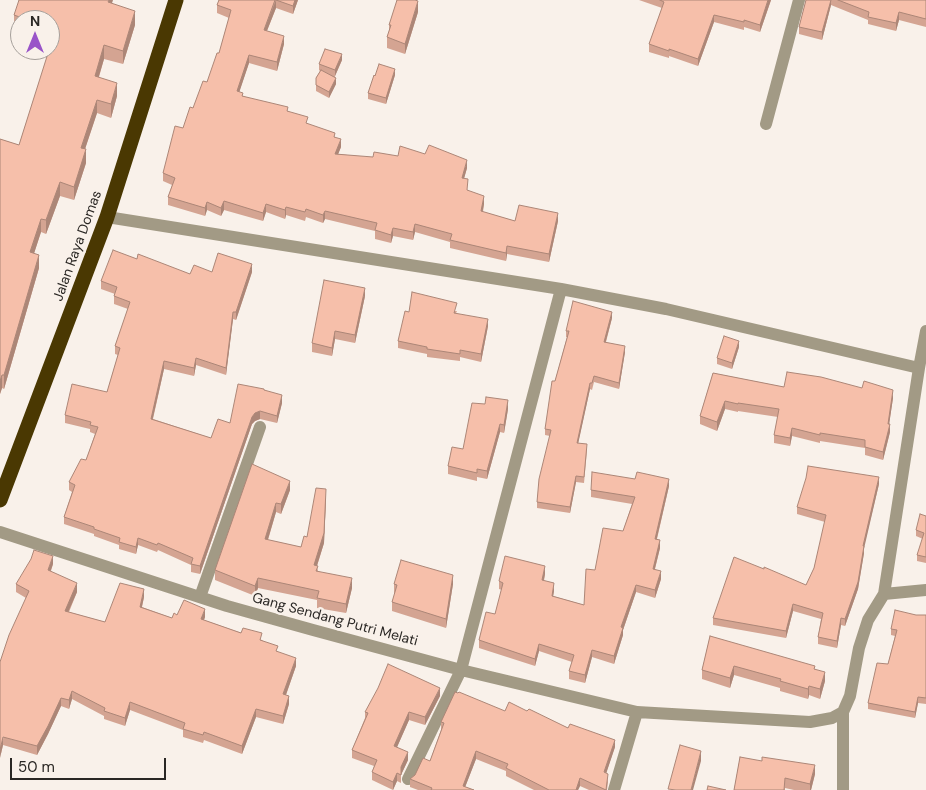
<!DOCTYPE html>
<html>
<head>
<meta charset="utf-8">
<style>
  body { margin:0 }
  #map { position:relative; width:926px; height:790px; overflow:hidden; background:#f9f1ea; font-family:"DM Sans",sans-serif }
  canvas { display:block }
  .north { position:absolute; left:10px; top:10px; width:50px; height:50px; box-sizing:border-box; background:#f9f1ea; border:1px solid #a6a09b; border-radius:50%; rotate:0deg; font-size:14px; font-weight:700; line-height:20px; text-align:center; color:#2a2724 }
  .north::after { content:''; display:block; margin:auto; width:18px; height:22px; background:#9954c8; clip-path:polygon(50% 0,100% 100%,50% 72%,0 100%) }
  .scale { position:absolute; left:10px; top:758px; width:156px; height:22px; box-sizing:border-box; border:2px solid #2a2724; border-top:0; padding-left:6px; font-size:15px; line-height:18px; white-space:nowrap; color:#2a2724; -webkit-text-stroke:4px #f9f1ea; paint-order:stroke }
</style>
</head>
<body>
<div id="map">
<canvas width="926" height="790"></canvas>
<div class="north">N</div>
<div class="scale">50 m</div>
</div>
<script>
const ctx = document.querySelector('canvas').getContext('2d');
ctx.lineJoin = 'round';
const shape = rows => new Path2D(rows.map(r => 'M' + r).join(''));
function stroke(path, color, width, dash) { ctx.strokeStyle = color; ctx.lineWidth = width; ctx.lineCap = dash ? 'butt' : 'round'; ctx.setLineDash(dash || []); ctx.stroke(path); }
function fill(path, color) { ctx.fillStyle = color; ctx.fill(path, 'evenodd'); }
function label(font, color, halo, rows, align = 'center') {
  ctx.font = font + ' "DM Sans",sans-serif'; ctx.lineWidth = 5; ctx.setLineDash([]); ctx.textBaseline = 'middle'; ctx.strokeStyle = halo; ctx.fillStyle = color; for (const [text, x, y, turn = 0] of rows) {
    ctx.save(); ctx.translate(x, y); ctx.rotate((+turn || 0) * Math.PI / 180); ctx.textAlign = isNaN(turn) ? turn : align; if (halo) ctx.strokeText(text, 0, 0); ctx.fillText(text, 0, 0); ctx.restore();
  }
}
stroke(shape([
  [766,124,799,0],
  [107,217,561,289,666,309,919,368],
  [0,532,227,606,313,630,461,670,637,712,810,722,832,718,843,712,850,696,859,648,868,620,884,594,919,368,926,331],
  [884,594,926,590],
  [200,597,260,427],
  [843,712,843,790],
  [408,779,461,670,561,289],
  [614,790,637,712]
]), '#a29a85', 12);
stroke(shape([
  [0,500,107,217,176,0]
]), '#4a3802', 15);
fill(shape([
  [219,0,298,0,293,14,276,8,267,31,284,44,277,71,249,63,239,92,243,96,288,111,308,124,335,137,341,147,338,154,467,168,464,178,467,190,484,204,483,212,515,221,558,221,549,262,507,254,506,261,450,248,450,242,415,232,413,240,393,236,391,243,375,239,375,231,325,219,323,223,306,217,305,221,286,215,285,219,266,212,263,221,224,210,221,216,207,210,205,216,168,205,168,197,172,185,163,181,163,173,193,108,207,82,219,53,229,18,217,13,217,5],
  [639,0,771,0,760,32,744,27,744,30,714,22,698,66,669,56,669,58,649,52,649,44,662,8],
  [806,0,926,0,926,27,899,20,896,31,868,24,868,20,831,5,822,40,799,34,799,27],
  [112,4,135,25,123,64,104,59,99,77,117,96,111,118,97,113,85,149,86,163,74,200,60,196,46,234,41,232,34,253,39,268,4,389,2,388,0,394,0,139,19,145,52,42,50,41,50,20,20,20,20,31,14,29,14,15],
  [418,12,405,54,387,48,387,37,389,31,389,25],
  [342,60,335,76,336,84,329,98,316,91,316,78,320,71,319,70,319,64],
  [395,75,386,104,368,99,368,93,375,76],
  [137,259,190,274,212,272,252,272,236,320,233,319,226,375,196,365,194,376,164,369,153,419,211,438,230,423,264,390,282,403,277,423,260,419,255,421,252,424,200,574,191,572,191,565,158,550,157,552,138,545,136,554,119,549,119,545,94,536,94,534,64,524,64,517,72,492,69,490,69,482,86,460,95,434,90,432,90,429,65,423,65,415,107,392,118,355,115,354,115,346,128,309,114,304,114,296,115,294,101,289,101,281],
  [365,296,355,343,335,339,332,356,312,352,312,343],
  [457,311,456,313,488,326,481,362,460,357,460,361,427,357,427,354,398,348,398,341,409,312],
  [612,318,606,342,625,352,619,389,594,382,592,390,590,389,578,443,587,450,584,483,576,482,570,513,537,508,537,502,550,436,545,435,545,429,555,381,567,337,566,337,566,331],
  [739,347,732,369,717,364,717,358],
  [713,373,784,387,893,398,889,424,890,432,883,460,865,455,865,448,820,441,820,443,792,436,790,446,774,443,774,435,778,417,738,411,738,412,725,409,717,431,700,424,700,416],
  [508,409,504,433,500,432,487,479,477,477,477,481,448,474,448,466,463,449],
  [252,464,290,490,281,514,276,512,268,540,301,547,307,537,326,498,324,543,317,566,318,571,352,588,346,613,317,608,317,600,258,588,255,596,215,580,215,570],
  [879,484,864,546,864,553,858,589,845,626,841,625,837,648,818,644,818,637,821,619,793,611,786,638,713,625,713,618,806,585,814,568,825,522,797,514,797,507],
  [669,486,657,539,660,548,655,569,661,579,655,598,636,592,623,630,623,635,614,664,592,657,585,683,569,679,569,671,572,662,539,651,535,666,479,648,479,640,495,614,502,590,499,589,499,581,545,574,544,581,554,591,553,596,584,605,595,570,623,531,632,504,591,497,591,490],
  [926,516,926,563,917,561,917,555,923,539,916,536,916,530],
  [53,564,51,571,77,592,69,612,105,622,144,597,142,607,172,618,177,615,205,617,204,620,262,640,296,666,286,695,289,704,283,724,256,717,242,754,204,740,203,743,183,737,183,730,130,710,125,726,104,719,104,716,72,699,69,709,61,706,48,734,37,755,3,745,0,758,26,598,16,592,16,584],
  [394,584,453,584,446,628,392,611,392,602,395,594,394,593],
  [916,615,926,615,926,704,918,703,915,718,868,709,868,703,888,664,895,636,891,635,891,629],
  [710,636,815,669,825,681,820,699,809,695,808,699,780,691,780,688,734,675,730,688,702,679,702,670],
  [440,696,425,725,409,720,397,747,408,760,401,775,401,783,397,781,393,790,372,780,372,772,374,766,352,758,352,750,365,718,365,712],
  [505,711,527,711,615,747,606,773,608,782,607,790,589,790,580,786,578,790,534,790,506,776,506,771,476,759,465,787,474,790,418,790,410,787,410,779,430,761,441,730,441,722],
  [740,757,815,774,811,790,794,790,785,788,785,790,734,790]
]), '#d4a492');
fill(shape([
  [109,0,113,0,108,16,108,2],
  [276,0,276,8,264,38,264,30],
  [295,0,298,0,293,14,293,6],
  [768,0,771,0,760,32,760,25],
  [831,0,831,5,822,40,822,32],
  [418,1,418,12,405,54,405,44],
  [135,11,135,25,123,64,123,51],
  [899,12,899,20,896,31,896,23],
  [714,15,714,22,698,66,698,59],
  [284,36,284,44,277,71,277,62],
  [104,45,104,59,95,89,95,76],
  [342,54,342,60,335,76,335,70],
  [249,55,249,63,237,99,237,91],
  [395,69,395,75,386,104,386,98],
  [336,78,336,84,329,98,329,92],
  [117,83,117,96,111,118,111,104],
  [97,100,97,113,81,161,81,148],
  [341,139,341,147,335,162,335,154],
  [86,149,86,163,74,200,74,187],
  [467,160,467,168,462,186,462,178],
  [60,182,60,196,46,234,46,220],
  [484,196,484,204,481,219,481,211],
  [224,201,224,210,221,216,221,208],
  [207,202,207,210,205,216,205,208],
  [266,204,266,212,263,221,263,213],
  [286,207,286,215,285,219,285,210],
  [325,211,325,219,323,223,323,215],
  [558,213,558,221,549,262,549,254],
  [41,219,41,232,30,266,30,252],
  [415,224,415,232,413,240,413,232],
  [393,228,393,236,391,243,391,235],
  [507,246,507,254,506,261,506,253],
  [39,255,39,268,4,389,4,375],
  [252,264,252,272,236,320,236,312],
  [365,288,365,296,355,343,355,335],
  [233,312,233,319,226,375,226,368],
  [612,312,612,318,604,348,604,342],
  [488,319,488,326,481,362,481,354],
  [335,331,335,339,332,356,332,348],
  [739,341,739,347,732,369,732,363],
  [625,346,625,352,619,389,619,383],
  [196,358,196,365,194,376,194,368],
  [164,361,164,369,151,426,151,419],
  [2,375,2,388,0,394,0,381],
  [590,383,590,389,577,449,577,443],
  [893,390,893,398,888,432,888,424],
  [282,395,282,403,277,423,277,416],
  [508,400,508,409,504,433,504,425],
  [725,401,725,409,717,431,717,422],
  [260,411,260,419,255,421,252,424,200,574,200,566,252,417,255,413],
  [500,424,500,432,487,479,487,471],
  [890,424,890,432,883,460,883,452],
  [792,428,792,436,790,446,790,438],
  [576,476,576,482,570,513,570,507],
  [879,477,879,484,863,553,863,546],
  [669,479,669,486,655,546,655,539],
  [290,481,290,490,281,514,281,504],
  [326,498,324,543,314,575,314,565],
  [276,503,276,512,265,549,265,539],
  [138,538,138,545,136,554,136,547],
  [660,540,660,548,653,576,653,569],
  [864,546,864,553,858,589,845,626,845,619],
  [53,556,53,564,48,578,48,570],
  [545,566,545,574,542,588,542,580],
  [661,571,661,579,655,598,655,590],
  [453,575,453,584,446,628,446,619],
  [258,578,258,588,255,596,255,586],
  [352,578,352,588,346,613,346,604],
  [77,583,77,592,65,619,65,611],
  [554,583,554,591,552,603,552,596],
  [636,585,636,592,623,630,623,635,614,664,614,656,621,627],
  [144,589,144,597,140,615,140,607],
  [793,604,793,611,786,638,786,631],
  [205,609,205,617,201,627,201,619],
  [841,618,841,625,837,648,837,641],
  [539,644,539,651,535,666,535,659],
  [592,650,592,657,585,683,585,675],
  [296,658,296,666,283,703,283,694],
  [734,666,734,675,730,688,730,678],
  [825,672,825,681,820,699,820,689],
  [809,686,809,695,808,699,808,689],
  [440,688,440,696,425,725,425,717],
  [72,691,72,699,69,709,69,700],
  [289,696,289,704,283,724,283,716],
  [918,697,918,703,915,718,915,712],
  [61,698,61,706,48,734,37,755,37,746],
  [130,702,130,710,125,726,125,718],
  [256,709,256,717,242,754,242,746],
  [409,712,409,720,394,754,394,746],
  [3,737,3,745,0,758,0,750],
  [615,740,615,747,604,780,604,772],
  [476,751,476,759,464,790,463,786],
  [701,751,701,761,693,790,691,790],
  [408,752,408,760,401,775,401,767],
  [815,765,815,774,811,790,810,790,810,784],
  [397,773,397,781,393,790,393,782],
  [580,778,580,786,578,790,576,790]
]), '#ac8677');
const building = shape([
  [19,0,109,0,108,2,135,11,123,51,104,45,95,76,117,83,111,104,97,100,81,148,86,149,74,187,60,182,46,220,41,219,30,252,39,255,4,375,2,375,0,381,0,139,19,145,49,50,50,50,50,47,56,30,50,28,50,20,28,20,14,15,19,0],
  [219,0,275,0,264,30,284,36,277,62,249,55,237,91,243,93,242,96,288,107,287,111,308,117,306,123,335,133,334,137,341,139,335,154,373,157,374,152,398,156,400,146,425,154,429,145,467,160,462,178,468,179,467,190,484,196,481,211,515,221,519,205,558,213,549,254,507,246,506,253,450,240,452,234,415,224,413,232,393,228,391,235,375,230,377,223,325,211,323,215,306,209,305,212,286,207,285,210,266,204,263,213,224,201,221,208,207,202,205,208,168,197,175,178,163,173,175,126,183,128,190,107,193,108,203,81,207,82,217,53,219,53,231,10,217,5,219,0],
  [276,0,295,0,293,6,276,0],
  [397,0,415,0,418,1,405,44,387,37,391,25,389,25,397,0],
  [660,0,768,0,760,25,744,20,744,22,714,15,698,59,669,49,669,51,649,44,664,2,660,0],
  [806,0,831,0,822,32,799,27,806,0],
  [838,0,926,0,926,19,899,12,896,23,868,17,869,12,838,0],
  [325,49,342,54,335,70,319,64,325,49],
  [379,64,395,69,386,98,368,93,374,75,375,76,379,64],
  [321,70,336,78,329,92,316,85,316,78,321,70],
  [113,250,137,259,138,254,190,274,194,265,212,272,218,253,252,264,236,312,233,312,226,368,196,358,194,368,164,361,151,419,211,438,218,419,230,423,238,384,264,389,264,390,282,395,277,416,260,411,255,413,252,417,200,566,191,564,193,558,158,543,157,545,138,538,136,547,119,542,120,538,94,529,94,527,64,517,75,485,69,482,81,459,86,460,98,427,90,425,91,422,65,415,72,384,107,392,120,348,115,346,130,302,114,296,117,287,101,281,113,250],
  [324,280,365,288,355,335,335,331,332,348,312,343,324,280],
  [412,292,457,303,454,313,488,319,481,354,460,350,460,354,427,349,427,347,398,341,405,311,409,312,412,292],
  [573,301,612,312,604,342,625,346,619,383,594,376,592,383,590,383,577,443,587,444,584,477,576,476,570,507,537,502,539,479,551,430,545,429,552,381,555,381,569,331,566,331,573,301],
  [724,336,739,341,732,363,717,358,724,336],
  [787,372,821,377,862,388,864,381,893,390,888,424,890,424,883,452,865,447,865,440,820,433,820,435,792,428,790,438,774,435,779,409,738,403,738,404,725,401,717,422,700,416,713,373,784,387,787,372],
  [486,397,508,400,504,425,500,424,487,471,477,469,477,473,448,466,452,447,463,449,472,403,485,404,486,397],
  [252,464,290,481,281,504,276,503,265,539,301,547,304,536,307,537,316,488,326,489,324,533,314,565,318,566,316,571,352,578,346,604,317,598,319,591,258,578,255,586,215,570,252,464],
  [808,466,879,477,863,546,864,546,858,582,845,619,841,618,837,641,818,637,823,613,793,604,786,631,713,618,734,557,764,569,764,567,806,585,814,568,826,515,797,507,806,478,808,466],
  [592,472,635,479,637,472,669,479,655,539,660,540,653,569,661,571,655,590,636,585,621,627,623,628,614,656,592,650,585,675,569,671,574,655,539,644,535,659,479,640,486,612,495,614,503,583,499,581,505,556,545,566,542,580,554,583,552,596,584,605,586,569,595,570,603,528,623,531,635,497,591,490,592,472],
  [920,514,926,516,926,557,917,555,924,533,916,530,920,514],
  [34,550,53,556,48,570,77,583,65,611,105,622,120,583,144,589,140,607,172,618,174,613,177,615,184,600,205,609,201,619,241,633,243,628,262,633,260,640,278,646,276,651,296,658,283,694,289,696,283,716,256,709,242,746,204,732,203,735,183,729,185,723,130,702,125,718,104,711,105,708,72,691,69,700,61,698,48,726,37,746,3,737,0,750,0,662,9,635,29,591,16,584,31,559,34,550],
  [401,560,453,575,446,619,392,602,397,585,394,584,401,560],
  [895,610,916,615,926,615,926,698,918,697,915,712,868,703,877,663,888,664,897,630,891,629,895,610],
  [710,636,815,666,814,669,825,672,820,689,809,686,808,689,780,681,781,679,734,666,730,678,702,670,710,636],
  [388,664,440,688,425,717,409,712,394,746,408,752,401,767,401,775,397,773,393,782,372,772,377,760,352,750,368,713,365,712,378,688,388,664],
  [455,692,458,693,459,692,505,711,509,702,527,711,529,709,568,728,570,724,615,740,604,772,608,774,606,790,580,778,576,790,549,790,506,768,508,764,476,751,463,786,474,790,431,790,432,788,410,779,415,775,423,758,430,761,444,723,441,722,455,692],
  [680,745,701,751,691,790,676,790,668,789,680,745],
  [740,757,762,761,762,757,815,765,810,784,785,778,784,790,734,790,740,757],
  [708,786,726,790,707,790,708,786]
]);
fill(building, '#f6bfaa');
stroke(building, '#ac8677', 1);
label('14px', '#2a2724', '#f9f1ea', [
  ["Jalan Raya Domas",78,246,-70],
  ["Gang Sendang Putri Melati",335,620,15]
]);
</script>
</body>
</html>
